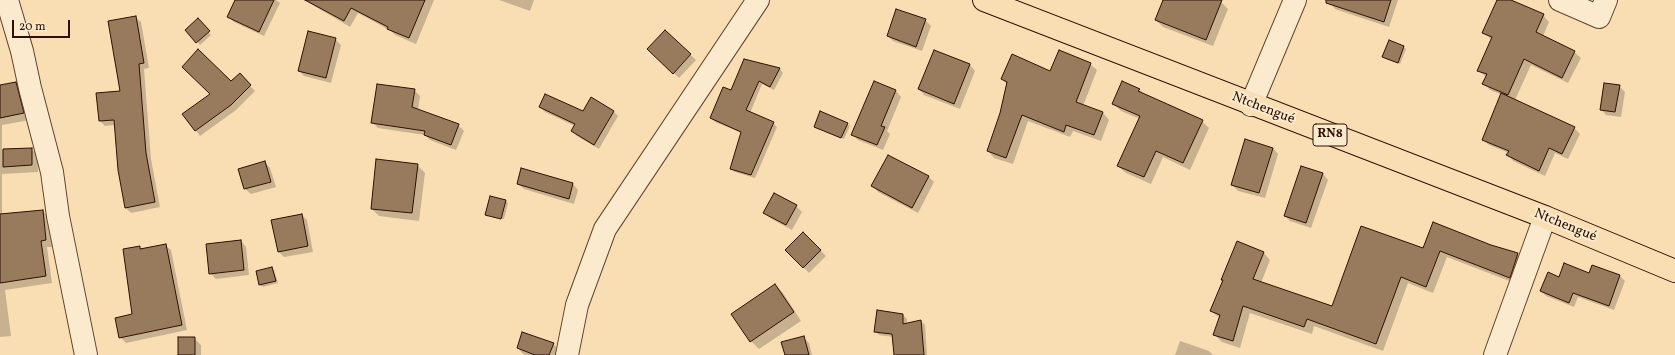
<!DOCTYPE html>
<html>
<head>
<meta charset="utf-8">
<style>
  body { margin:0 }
  #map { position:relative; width:1675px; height:355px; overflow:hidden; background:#fadeb3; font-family:Vollkorn,serif }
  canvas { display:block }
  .scale { position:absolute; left:12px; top:20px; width:58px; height:18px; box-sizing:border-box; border:2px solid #2d1000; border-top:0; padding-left:5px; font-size:12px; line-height:14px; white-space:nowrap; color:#2d1000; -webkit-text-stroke:3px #fceace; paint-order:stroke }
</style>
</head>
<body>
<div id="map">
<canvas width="1675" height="355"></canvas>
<div class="scale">20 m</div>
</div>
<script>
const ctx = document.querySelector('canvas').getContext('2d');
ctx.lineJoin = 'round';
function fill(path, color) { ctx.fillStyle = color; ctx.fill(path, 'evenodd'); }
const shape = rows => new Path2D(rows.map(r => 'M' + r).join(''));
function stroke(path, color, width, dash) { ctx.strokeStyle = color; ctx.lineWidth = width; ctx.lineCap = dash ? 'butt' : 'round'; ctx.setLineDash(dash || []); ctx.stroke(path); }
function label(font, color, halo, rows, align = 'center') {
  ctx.font = font + ' Vollkorn,serif'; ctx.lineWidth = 4; ctx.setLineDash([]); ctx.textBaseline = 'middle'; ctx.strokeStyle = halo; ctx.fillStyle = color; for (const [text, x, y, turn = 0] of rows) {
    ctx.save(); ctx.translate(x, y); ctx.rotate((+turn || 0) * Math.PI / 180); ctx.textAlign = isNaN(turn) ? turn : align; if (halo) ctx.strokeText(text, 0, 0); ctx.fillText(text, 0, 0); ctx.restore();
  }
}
fill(shape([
  [236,0,276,0,280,3,264,36,234,22,229,17],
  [304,0,434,0,416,44,395,35,391,31,358,13,350,27],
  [499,0,534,0,530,11],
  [1164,0,1215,0,1221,2,1228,9,1213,46,1163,27,1156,20],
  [1331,0,1398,0,1389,27,1335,9,1330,3],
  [1498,0,1508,0,1543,15,1549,22,1543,36,1574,52,1581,58,1568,83,1531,65,1515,100,1574,128,1580,134,1568,159,1555,153,1545,176,1513,161,1508,155,1509,153,1489,145,1483,140,1502,95,1490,90,1484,83,1486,77,1478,70,1492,40,1484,33],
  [135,17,141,22,149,68,144,69,151,159,160,207,131,213,126,208,115,125,105,126,100,121,121,92],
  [198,20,211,35,200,45,186,30],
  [925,20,931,26,922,51,893,41,888,36],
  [665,31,696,60,679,78,654,55],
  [335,39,341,45,331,83,304,76,299,71],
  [1403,47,1406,49,1400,64,1386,59,1384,57],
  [934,51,970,65,975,71,960,109,924,95,919,89],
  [745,60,780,69,783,73,774,90,762,84,750,113,773,123,777,127,755,178,735,172,731,169,742,133,715,122,711,118,731,91],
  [1090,64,1097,70,1083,106,1103,113,1109,120,1101,141,1073,131,1070,137,1028,121,1013,164,994,158,988,151,1001,114,1007,84,1002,79,1051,73],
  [239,75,255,91,236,110,200,136,184,115,231,82],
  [875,82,896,91,901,97,887,131,890,134,883,150,858,140,852,134],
  [16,83,22,90,30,120,2,125,2,150,31,149,38,155,38,172,2,174,2,215,43,211,49,217,52,247,47,247,52,283,5,290,11,336,0,337,0,87],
  [1619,86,1625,92,1621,117,1606,115,1601,109],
  [1139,89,1144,95,1202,121,1209,128,1190,170,1163,157,1151,184,1126,173,1118,166,1140,119,1121,111,1114,104],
  [414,90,420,96,418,110,458,125,464,131,456,150,430,140,425,135,378,128,372,122],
  [592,98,614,112,618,116,599,149,577,136,572,131,575,126,545,112,540,107,583,112],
  [847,124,850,126,844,139,815,127],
  [1273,148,1278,154,1265,198,1238,191,1232,185],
  [889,156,929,177,934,182,918,213,878,192,873,186],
  [265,162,270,168,276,187,251,194,245,189,240,170],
  [417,165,425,173,419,221,379,216,372,209],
  [1302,167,1323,174,1328,180,1311,228,1290,221,1285,216],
  [518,184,573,184,578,190,574,204,524,189],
  [505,200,508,203,504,219,488,215,488,217,486,215],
  [796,206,802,212,792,230,770,218,764,212],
  [302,215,307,220,313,252,284,257,279,252,273,220],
  [803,233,826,256,809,273,786,250],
  [241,241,246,247,249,275,216,279,210,273],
  [165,245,171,250,187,330,126,343,120,337,133,315,140,248,142,250],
  [1491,246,1517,254,1524,261,1517,284,1447,257,1433,293,1408,283,1383,351,1314,326,1312,334,1250,313,1240,348,1222,342,1215,335,1220,318,1211,311,1224,281,1222,279,1263,252,1270,260,1261,283,1332,307,1423,249],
  [1592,266,1620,276,1625,281,1614,310,1578,297,1574,307,1546,296,1541,291,1589,274],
  [272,268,274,270,278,283,263,287,260,285,257,272],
  [775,285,783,293,801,321,759,349,751,341,732,314],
  [903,315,907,319,907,324,921,321,925,325,927,355,895,355,893,337,879,335,875,331],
  [803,337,809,343,812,355,786,355],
  [194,338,201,345,201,355,179,355],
  [1180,341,1209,351,1213,355,1175,355],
  [553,344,559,349,557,355,527,355,523,354,518,348]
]), '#0003');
const building = shape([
  [235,0,274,0,259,32,227,17,235,0],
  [305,0,425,0,409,38,387,29,388,27,351,8,344,21,305,0],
  [1163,0,1222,0,1206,40,1155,20,1163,0],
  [1326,0,1391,0,1384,22,1326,3,1326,0],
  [1497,0,1511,0,1544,14,1536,32,1575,51,1562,78,1524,59,1508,95,1482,84,1487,74,1477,71,1492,37,1482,33,1497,0],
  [896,9,926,19,916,47,887,36,896,9],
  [136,16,144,63,139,64,146,153,155,202,125,208,118,170,114,120,99,121,96,93,120,91,108,21,136,16],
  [198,18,210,31,196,43,185,30,198,18],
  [665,30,691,54,673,74,647,49,665,30],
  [308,31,336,38,326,78,298,71,308,31],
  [1389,40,1404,46,1398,63,1382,57,1389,40],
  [198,49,231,81,240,73,251,85,231,105,195,131,182,114,210,94,182,67,198,49],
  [934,50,970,64,954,104,918,89,934,50],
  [1059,50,1091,63,1076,102,1103,112,1094,135,1066,125,1064,132,1022,115,1006,158,987,151,1000,113,1007,82,1001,79,1012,54,1050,71,1059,50],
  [744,59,780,68,770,87,759,81,746,110,774,122,751,175,730,169,741,132,710,118,723,87,731,90,744,59],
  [874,81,896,90,881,126,885,127,877,145,851,135,874,81],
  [1122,81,1140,89,1138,91,1203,120,1183,163,1156,151,1144,177,1117,166,1140,116,1112,104,1122,81],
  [16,82,24,113,0,118,0,85,16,82],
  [1604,83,1620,85,1615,112,1600,110,1604,83],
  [377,84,415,89,412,107,459,124,451,145,424,135,425,131,371,123,377,84],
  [1501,93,1575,127,1562,154,1549,148,1539,171,1506,155,1509,151,1482,140,1501,93],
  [545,94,583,111,591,97,614,111,594,145,571,131,575,124,539,107,545,94],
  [820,111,848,123,841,138,814,127,820,111],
  [1245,139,1273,148,1259,193,1231,185,1245,139],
  [32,148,32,165,3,167,3,149,32,148],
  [888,155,929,176,912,208,871,186,888,155],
  [376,159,418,164,412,213,371,209,376,159],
  [265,161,271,182,244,189,238,169,265,161],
  [1301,166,1323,173,1306,223,1284,216,1301,166],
  [521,168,573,183,569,199,517,184,521,168],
  [774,193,797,205,786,225,763,213,774,193],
  [490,196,506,200,501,219,485,215,490,196],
  [43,210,46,240,41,241,46,276,0,283,0,214,43,210],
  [302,214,308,246,278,252,271,220,302,214],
  [1433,222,1491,245,1518,253,1510,278,1440,251,1426,287,1401,277,1376,344,1307,319,1304,327,1243,306,1233,341,1213,335,1220,315,1210,311,1223,280,1221,280,1237,241,1264,252,1253,279,1332,306,1361,226,1423,248,1433,222],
  [803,232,821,250,803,268,785,250,803,232],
  [241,240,244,270,209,274,206,244,241,240],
  [166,244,182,325,119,338,115,318,132,314,123,249,140,246,140,249,166,244],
  [1564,263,1589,273,1592,265,1620,275,1609,306,1573,293,1569,303,1540,291,1548,272,1559,277,1564,263],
  [272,267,276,281,259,285,256,271,272,267],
  [775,284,794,312,750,342,731,314,775,284],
  [877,310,903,314,903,324,921,320,924,355,894,355,892,334,874,332,877,310],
  [522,332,554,343,549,355,535,355,517,348,522,332],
  [804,336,809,355,785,355,781,342,804,336],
  [178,337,195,337,195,355,178,355,178,337]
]);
fill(building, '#987b5d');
stroke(building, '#2d1000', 1);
const minor = shape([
  [7,0,22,51,30,88,52,172,58,216,86,355],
  [1560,0,1599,17,1606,0],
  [1251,105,1295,0],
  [567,355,577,305,605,229,758,0],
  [1495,355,1545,217]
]);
const primary = shape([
  [984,0,1545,217,1675,271]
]);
stroke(minor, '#60442d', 24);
stroke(primary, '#2d1000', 24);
stroke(minor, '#fceace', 22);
stroke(primary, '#fadeb3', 22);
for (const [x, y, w] of [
  [1330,135,34]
]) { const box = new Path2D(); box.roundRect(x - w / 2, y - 11, w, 22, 3); ctx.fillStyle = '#fceace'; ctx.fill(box); stroke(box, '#2d1000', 1); }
label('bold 13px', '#2d1000', null, [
  ["RN8",1330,135]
]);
label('14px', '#2d1000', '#fceace', [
  ["Ntchengué",1263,109,21],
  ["Ntchengué",1565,226,22]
]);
</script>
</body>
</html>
